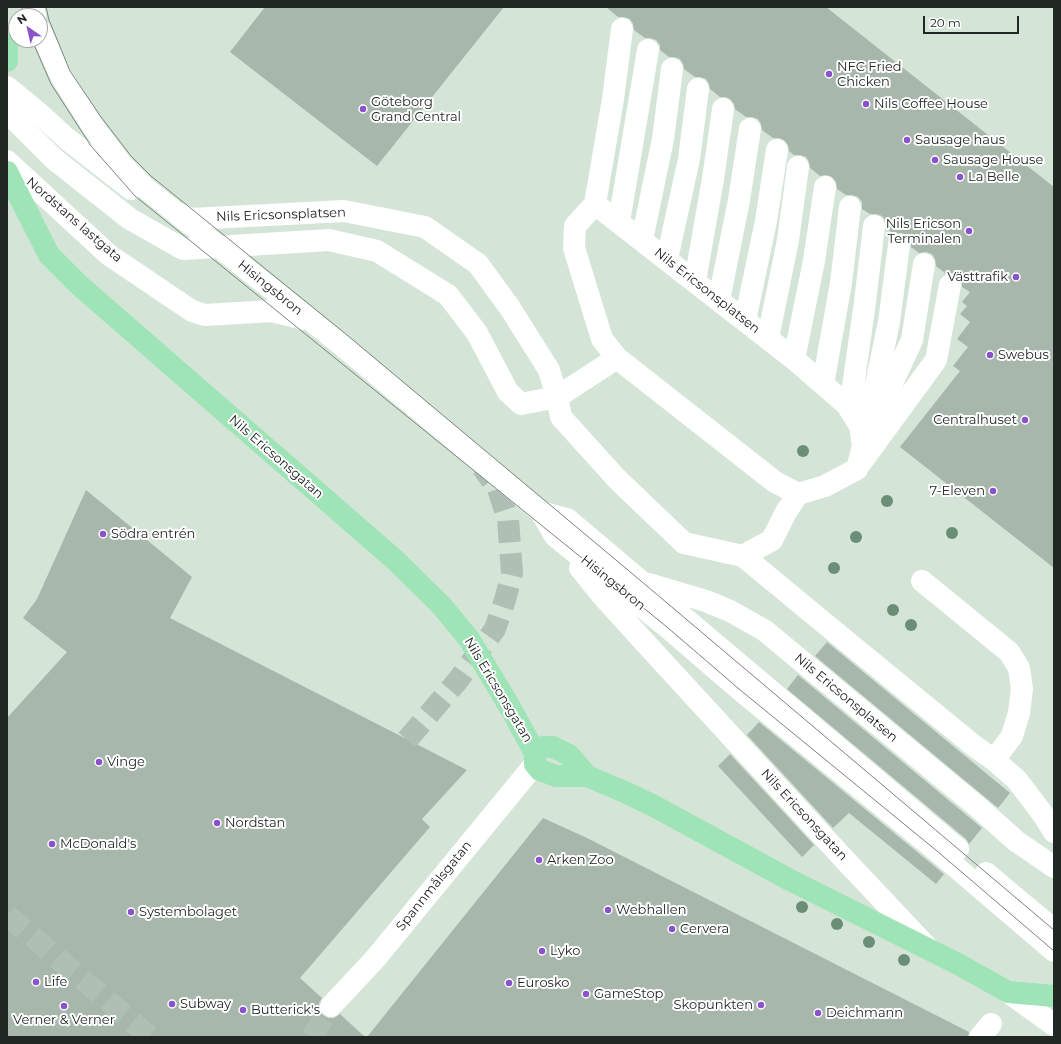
<!DOCTYPE html>
<html>
<head>
<meta charset="utf-8">
<style>
  body { margin:0 }
  #map { position:relative; width:1061px; height:1044px; overflow:hidden; background:#d4e5d8; font-family:Montserrat,sans-serif }
  canvas { display:block }
  .frame { position:absolute; inset:0; border:8px solid #212723; pointer-events:none }
  .north { position:absolute; left:8px; top:8px; width:40px; height:40px; box-sizing:border-box; background:#fff; border:1px solid #a6a9a7; border-radius:50%; rotate:326deg; font-size:11px; font-weight:700; line-height:16px; text-align:center; color:#212723 }
  .north::after { content:''; display:block; margin:auto; width:14px; height:18px; background:#8b53cb; clip-path:polygon(50% 0,100% 100%,50% 72%,0 100%) }
  .scale { position:absolute; left:923px; top:16px; width:96px; height:18px; box-sizing:border-box; border:2px solid #212723; border-top:0; padding-left:5px; font-size:12px; line-height:14px; white-space:nowrap; color:#212723; -webkit-text-stroke:3px #fff; paint-order:stroke }
</style>
</head>
<body>
<div id="map">
<canvas width="1061" height="1044"></canvas>
<div class="frame"></div>
<div class="north">N</div>
<div class="scale">20 m</div>
</div>
<script>
const ctx = document.querySelector('canvas').getContext('2d');
ctx.lineJoin = 'round';
function fill(path, color) { ctx.fillStyle = color; ctx.fill(path, 'evenodd'); }
const shape = rows => new Path2D(rows.map(r => 'M' + r).join(''));
function stroke(path, color, width, dash) { ctx.strokeStyle = color; ctx.lineWidth = width; ctx.lineCap = dash ? 'butt' : 'round'; ctx.setLineDash(dash || []); ctx.stroke(path); }
function label(font, color, halo, rows, align = 'center') {
  ctx.font = font + ' Montserrat,sans-serif'; ctx.lineWidth = 4; ctx.setLineDash([]); ctx.textBaseline = 'middle'; ctx.strokeStyle = halo; ctx.fillStyle = color; for (const [text, x, y, turn = 0] of rows) {
    ctx.save(); ctx.translate(x, y); ctx.rotate((+turn || 0) * Math.PI / 180); ctx.textAlign = isNaN(turn) ? turn : align; if (halo) ctx.strokeText(text, 0, 0); ctx.fillText(text, 0, 0); ctx.restore();
  }
}
fill(shape([
  [265,7,504,7,377,166,230,52],
  [606,7,826,7,1054,187,1054,568,900,447,960,371,953,366,968,347,957,339,970,322,960,314,967,306,962,302,970,292,962,287,962,280,958,276,952,273,945,273,936,266,935,259,932,254,926,252,919,253,911,247,911,241,907,235,901,233,894,234,886,228,886,221,882,216,876,214,870,214,862,209,862,202,858,197,852,195,846,195,837,189,836,182,832,177,826,175,820,176,810,168,809,162,806,157,800,155,794,155,789,151,788,145,784,140,779,138,773,138,762,130,761,124,758,119,752,117,746,117,735,109,734,104,730,99,725,97,720,97,710,89,709,84,706,79,700,77,695,77,684,69,683,64,680,59,674,57,669,57,660,50,660,45,656,40,650,38,645,38,634,30,633,24,630,19,624,17,618,17],
  [86,490,192,577,170,618,467,770,422,819,430,827,300,978,322,998,319,1003,319,1009,323,1015,328,1018,334,1018,340,1014,365,1037,7,1037,7,718,67,652,23,618,37,599],
  [827,642,1010,793,998,808,815,656],
  [798,675,982,828,969,844,966,839,787,689],
  [759,722,944,874,936,884,849,813,833,828,747,735],
  [730,754,814,845,802,857,718,766],
  [543,818,587,838,969,1032,968,1037,367,1037]
]), '#a8b7ab');
stroke(shape([
  [407,740,459,679,495,629,505,600,512,573,508,519,498,489,482,467],
  [7,915,150,1037],
  [312,1037,331,1006]
]), '#b0bfb4', 22, [22, 11]);
stroke(shape([
  [33,7,35,16],
  [40,30,61,76,94,128,123,166,144,187,339,343,541,512,555,536,667,627,739,689,937,851,1054,951],
  [7,87,41,115,66,138,131,189],
  [7,112,54,159,130,219,183,249,329,240,377,251,448,295,477,333,508,392,521,404,557,397,617,358],
  [7,161,109,255,192,311,205,315,272,311,304,319],
  [595,204,613,99,622,29],
  [180,214,191,219,344,211,425,227,478,264,510,308,549,370,557,397,561,417,617,479,684,543,743,556,829,627,973,745,994,760,1017,780,1042,813,1054,832],
  [619,222,648,50],
  [642,240,663,139,672,69],
  [667,259,689,159,698,89],
  [695,281,713,179,723,109],
  [719,300,739,200,750,129],
  [745,321,766,221,777,150],
  [768,338,788,240,798,167],
  [794,359,814,261,825,187],
  [823,384,841,283,850,207],
  [850,408,865,302,874,226],
  [880,409,912,340,924,264],
  [864,441,889,322,899,245],
  [860,464,936,360,950,285],
  [541,512,567,519,958,849],
  [743,556,772,540,786,512,798,494,825,486,857,469,863,446,860,426,847,405,794,359,595,204,575,226,574,248,602,339,617,358,775,482,798,494],
  [580,568,600,593,649,647,844,859,928,948],
  [922,581,1009,652,1019,668,1022,689,1019,713,1012,736,994,760],
  [649,584,706,601,730,611,764,630,979,808,1016,841,1054,867],
  [986,873,1054,930],
  [1008,992,1054,1025],
  [331,1006,375,959,535,764],
  [980,1037,991,1024]
]), '#fff', 22);
stroke(shape([
  [7,45,7,61],
  [7,172,49,255,79,285,394,559,441,605,469,639,511,709,535,753,535,764,540,770,556,776,587,776,627,793,654,806,790,880,960,965,1008,992,1054,996],
  [535,753,543,747,553,747,569,755,587,776]
]), '#9ee4b6', 22);
stroke(shape([
  [22,7,24,16],
  [46,7,49,20,70,71,101,117,131,156,151,176,347,335,641,581,1054,930],
  [32,40,51,84,91,146,135,196,667,627,739,689,937,851,1054,951]
]), '#79857c', 1);
ctx.fillStyle = '#6a8e76';
for (const [x, y] of [
  [803,451],
  [887,501],
  [952,533],
  [856,537],
  [834,568],
  [893,610],
  [911,625],
  [802,907],
  [837,924],
  [869,942],
  [904,960]
]) { ctx.beginPath(); ctx.arc(x, y, 6, 0, 2 * Math.PI); ctx.fill(); }
for (const [x, y, r, color] of [
  [829,74,4,"#8b53cb"],
  [866,104,4,"#8b53cb"],
  [363,109,4,"#8b53cb"],
  [907,140,4,"#8b53cb"],
  [935,160,4,"#8b53cb"],
  [960,177,4,"#8b53cb"],
  [969,231,4,"#8b53cb"],
  [1016,277,4,"#8b53cb"],
  [990,355,4,"#8b53cb"],
  [1025,420,4,"#8b53cb"],
  [993,491,4,"#8b53cb"],
  [103,534,4,"#8b53cb"],
  [99,762,4,"#8b53cb"],
  [217,823,4,"#8b53cb"],
  [52,844,4,"#8b53cb"],
  [539,860,4,"#8b53cb"],
  [608,910,4,"#8b53cb"],
  [131,912,4,"#8b53cb"],
  [672,929,4,"#8b53cb"],
  [542,951,4,"#8b53cb"],
  [36,982,4,"#8b53cb"],
  [509,983,4,"#8b53cb"],
  [586,994,4,"#8b53cb"],
  [172,1004,4,"#8b53cb"],
  [761,1005,4,"#8b53cb"],
  [64,1006,4,"#8b53cb"],
  [243,1010,4,"#8b53cb"],
  [818,1013,4,"#8b53cb"]
]) { const dot = new Path2D(); dot.arc(x, y, r, 0, 2 * Math.PI); ctx.fillStyle = color; ctx.fill(dot); stroke(dot, '#fff', 1.5); }
label('13px', '#212723', '#fff', [
  ["NFC Fried",837,67],
  ["Chicken",837,82],
  ["Göteborg",371,102],
  ["Grand Central",371,117],
  ["Nils Coffee House",874,104],
  ["Sausage haus",915,140],
  ["Sausage House",943,160],
  ["La Belle",968,177],
  ["Nils Ericson",961,224,"right"],
  ["Terminalen",961,239,"right"],
  ["Västtrafik",1008,277,"right"],
  ["Swebus",998,355],
  ["Centralhuset",1017,420,"right"],
  ["7-Eleven",985,491,"right"],
  ["Södra entrén",111,534],
  ["Vinge",107,762],
  ["Nordstan",225,823],
  ["McDonald's",60,844],
  ["Arken Zoo",547,860],
  ["Webhallen",616,910],
  ["Systembolaget",139,912],
  ["Cervera",680,929],
  ["Lyko",550,951],
  ["Life",44,982],
  ["Eurosko",517,983],
  ["GameStop",594,994],
  ["Subway",180,1004],
  ["Skopunkten",753,1005,"right"],
  ["Butterick's",251,1010],
  ["Deichmann",826,1013],
  ["Verner & Verner",64,1020,"center"]
], 'left');
label('13px', '#212723', '#fff', [
  ["Nils Ericsonsplatsen",281,215,-2],
  ["Nordstans lastgata",74,220,41],
  ["Hisingsbron",270,288,39],
  ["Nils Ericsonsplatsen",707,291,38],
  ["Nils Ericsonsgatan",276,457,41],
  ["Hisingsbron",613,583,39],
  ["Nils Ericsonsgatan",498,690,59],
  ["Nils Ericsonsplatsen",846,698,40],
  ["Nils Ericsonsgatan",804,815,47],
  ["Spannmålsgatan",434,886,-51]
]);
</script>
</body>
</html>
